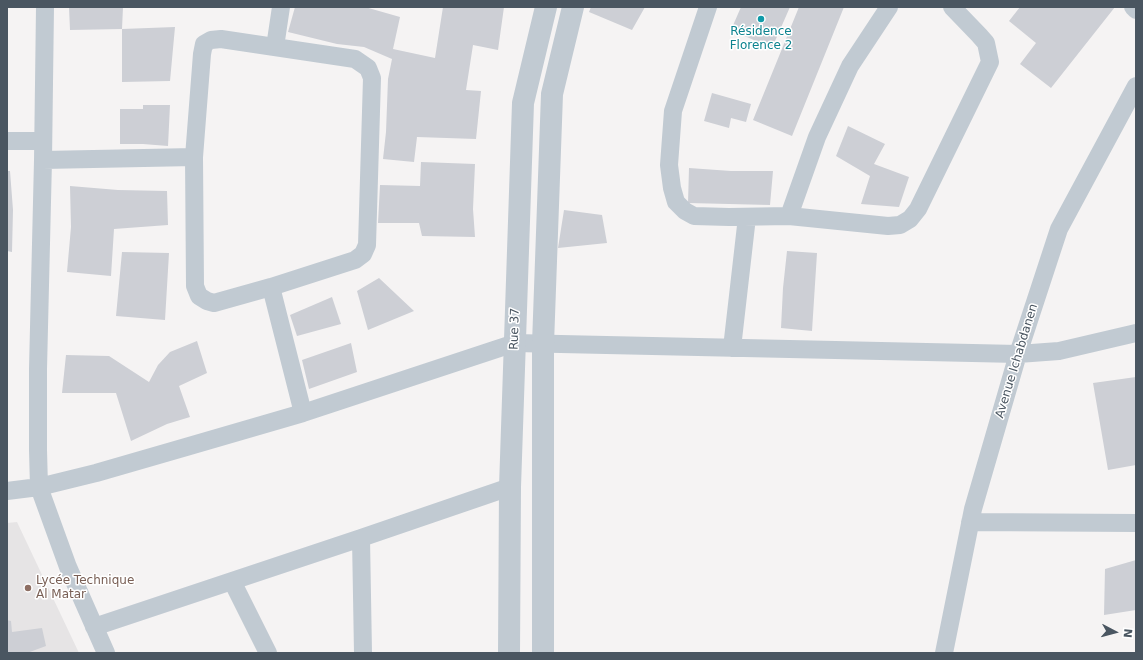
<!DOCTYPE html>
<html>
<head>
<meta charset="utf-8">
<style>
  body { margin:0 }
  #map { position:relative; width:1143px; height:660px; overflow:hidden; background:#f5f3f3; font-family:"DejaVu Sans",sans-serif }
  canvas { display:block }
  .frame { position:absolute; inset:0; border:8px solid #4a5661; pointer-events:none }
  .north { position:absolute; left:1095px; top:612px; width:40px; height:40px; -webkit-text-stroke:3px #fff; paint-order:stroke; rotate:96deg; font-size:11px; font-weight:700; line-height:16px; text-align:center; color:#4a5661 }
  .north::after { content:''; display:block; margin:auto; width:14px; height:18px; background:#4a5661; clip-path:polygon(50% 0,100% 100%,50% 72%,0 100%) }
</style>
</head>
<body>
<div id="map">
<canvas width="1143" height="660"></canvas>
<div class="frame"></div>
<div class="north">N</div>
</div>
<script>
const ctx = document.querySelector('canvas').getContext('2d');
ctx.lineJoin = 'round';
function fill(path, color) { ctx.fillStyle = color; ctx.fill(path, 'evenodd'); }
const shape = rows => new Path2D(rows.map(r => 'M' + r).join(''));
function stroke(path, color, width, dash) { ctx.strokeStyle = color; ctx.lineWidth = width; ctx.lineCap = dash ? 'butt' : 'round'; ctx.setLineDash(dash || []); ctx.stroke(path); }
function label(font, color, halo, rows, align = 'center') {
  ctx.font = font + ' "DejaVu Sans",sans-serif'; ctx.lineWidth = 3; ctx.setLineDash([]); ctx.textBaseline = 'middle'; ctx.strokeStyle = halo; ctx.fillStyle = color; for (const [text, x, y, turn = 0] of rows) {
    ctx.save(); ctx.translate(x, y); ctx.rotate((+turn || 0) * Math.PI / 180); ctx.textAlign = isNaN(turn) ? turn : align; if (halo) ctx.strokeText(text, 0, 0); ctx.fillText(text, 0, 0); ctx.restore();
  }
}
fill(shape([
  [17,522,79,653,7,653,7,523]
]), '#e6e4e5');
fill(shape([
  [69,7,123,7,122,29,175,27,170,81,122,82,122,29,70,30],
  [295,7,365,7,400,17,393,49,435,58,443,7,504,7,498,50,473,45,466,90,481,91,476,139,417,137,414,162,383,159,386,132,388,79,392,59,364,47,337,44,288,32],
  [591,7,645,7,632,30,589,12],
  [741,7,790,7,772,48,731,30],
  [799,7,844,7,792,136,753,120],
  [1020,7,1115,7,1051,88,1020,64,1036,43,1009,21],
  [712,93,751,104,746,122,731,118,729,128,704,121],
  [143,105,170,105,168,146,143,144,120,144,120,109,143,109],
  [848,126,885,144,874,164,909,177,899,207,861,204,870,176,836,156],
  [421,162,475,164,473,209,475,237,422,236,419,223,378,223,380,185,420,186],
  [689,168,731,171,773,171,770,205,688,203],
  [7,171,10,171,13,210,12,252,7,251],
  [70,186,118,190,167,191,168,225,114,229,111,276,67,272,71,227],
  [564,210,602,215,607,243,558,248],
  [787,251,817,253,812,331,781,328,783,288],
  [122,252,169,253,165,320,116,316],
  [379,278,414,311,368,330,357,291],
  [332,297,341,324,297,336,290,315],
  [197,341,207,373,179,386,190,417,167,424,131,441,116,393,62,393,66,355,109,356,149,382,158,365,170,352],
  [351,343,357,372,309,389,302,360],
  [1136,377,1136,465,1108,470,1093,383],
  [1136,560,1136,610,1104,615,1105,569],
  [7,620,11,621,12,632,42,628,46,646,27,653,7,653]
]), '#cdcfd5');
stroke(shape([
  [45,7,43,160,38,369,38,450,39,487,68,567,106,653],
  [708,7,673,111,669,165,672,188,676,202,685,211,694,216,729,217,789,216,888,226,900,225,910,219,918,209,990,62,986,43,979,35,952,7],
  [1133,7,1136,10],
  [221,39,355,59,368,68,372,78,367,245,363,254,355,260,271,287,214,303,207,301,199,296,195,286,194,157,202,54,204,44,211,40,221,39],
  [275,47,281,7],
  [7,141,43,141],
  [43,160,194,157],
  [789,216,817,137,850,66,889,7],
  [271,287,303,413],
  [732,348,747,217],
  [7,491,39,487,96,473,186,447,303,413,515,343,1018,354,1059,351,1136,333],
  [970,522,1136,523],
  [361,538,363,653],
  [232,581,268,653],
  [94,627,361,538,510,487],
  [944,653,973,509,1018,354,1059,229,1136,86]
]), '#c1cad2', 18);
stroke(shape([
  [509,653,510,487,523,103,546,7],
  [543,653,543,344,552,94,573,7]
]), '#c1cad2', 22);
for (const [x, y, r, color] of [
  [761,19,4,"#0f9aa8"],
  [28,588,4,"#8d6e63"]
]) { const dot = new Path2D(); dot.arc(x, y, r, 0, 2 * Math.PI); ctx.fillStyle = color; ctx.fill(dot); stroke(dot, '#fff', 1.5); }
label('12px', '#0d838f', '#fff', [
  ["Résidence",761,32],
  ["Florence 2",761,46]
]);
label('12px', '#4a5661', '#fff', [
  ["Rue 37",515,329,-88],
  ["Avenue Ichabdanen",1017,361,-73]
]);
label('12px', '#785e54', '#fff', [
  ["Lycée Technique",36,581],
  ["Al Matar",36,595]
], 'left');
</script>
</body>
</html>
